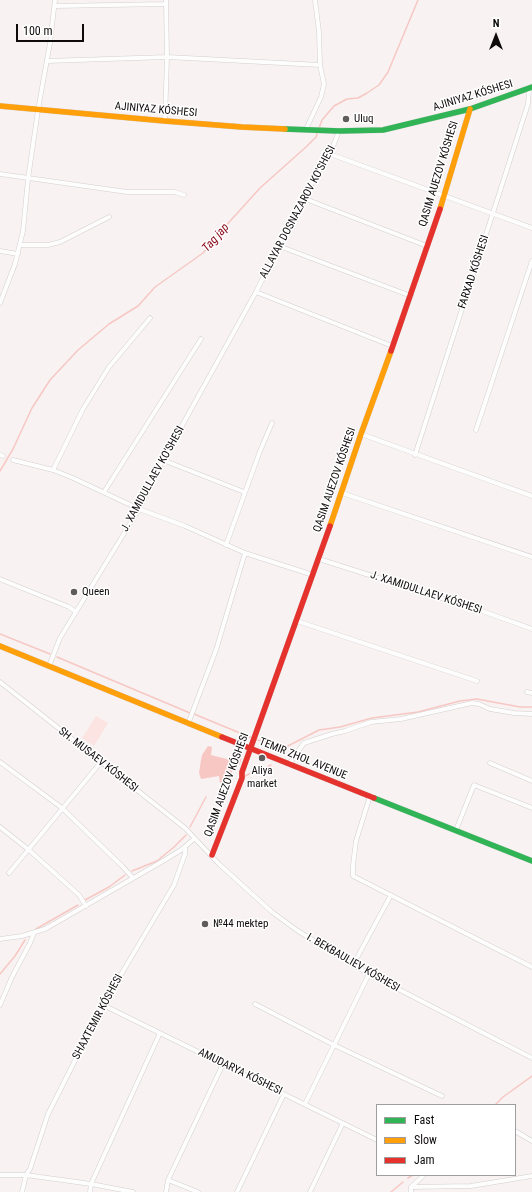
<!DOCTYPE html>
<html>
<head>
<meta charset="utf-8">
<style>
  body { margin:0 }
  #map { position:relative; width:532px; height:1192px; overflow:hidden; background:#f8f2f2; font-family:"Roboto Condensed",sans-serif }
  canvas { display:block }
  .legend { position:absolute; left:376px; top:1104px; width:140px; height:72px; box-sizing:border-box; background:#fff; border:1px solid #9f9d9d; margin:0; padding:5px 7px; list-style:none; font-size:12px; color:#0f0b0b }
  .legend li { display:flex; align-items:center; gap:8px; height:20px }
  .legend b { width:20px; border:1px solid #9f9d9d }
  .north { position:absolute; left:476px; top:16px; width:40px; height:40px; -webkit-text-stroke:3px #fff; paint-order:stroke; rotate:0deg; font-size:11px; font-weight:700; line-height:16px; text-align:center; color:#0f0b0b }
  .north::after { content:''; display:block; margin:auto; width:14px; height:18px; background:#0f0b0b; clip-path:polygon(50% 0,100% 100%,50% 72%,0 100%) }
  .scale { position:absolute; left:16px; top:24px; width:68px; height:18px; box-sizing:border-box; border:2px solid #0f0b0b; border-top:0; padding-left:5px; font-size:12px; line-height:14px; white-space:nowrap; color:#0f0b0b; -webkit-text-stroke:3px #fff; paint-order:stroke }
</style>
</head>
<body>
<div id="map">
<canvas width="532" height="1192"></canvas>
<ul class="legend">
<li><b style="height:5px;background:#30b455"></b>Fast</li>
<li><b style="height:5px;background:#ff9f0a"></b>Slow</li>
<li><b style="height:5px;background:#e5322d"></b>Jam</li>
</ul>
<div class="north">N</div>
<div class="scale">100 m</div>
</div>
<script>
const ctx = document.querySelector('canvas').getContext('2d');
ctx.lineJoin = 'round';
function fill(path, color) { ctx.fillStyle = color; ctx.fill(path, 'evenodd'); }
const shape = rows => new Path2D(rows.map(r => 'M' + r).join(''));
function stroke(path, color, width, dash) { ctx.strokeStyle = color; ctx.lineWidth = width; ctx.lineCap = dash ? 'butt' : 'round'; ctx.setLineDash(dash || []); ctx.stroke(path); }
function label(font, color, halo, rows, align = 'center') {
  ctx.font = font + ' "Roboto Condensed",sans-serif'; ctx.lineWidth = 3; ctx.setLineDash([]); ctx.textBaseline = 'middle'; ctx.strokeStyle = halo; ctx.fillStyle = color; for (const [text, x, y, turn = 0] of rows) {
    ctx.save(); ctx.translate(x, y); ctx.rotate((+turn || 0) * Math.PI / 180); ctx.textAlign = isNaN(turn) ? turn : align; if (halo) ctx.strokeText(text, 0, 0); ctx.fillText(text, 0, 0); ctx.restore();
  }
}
fill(shape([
  [96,716,108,723,94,746,82,738]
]), '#fbe4e2');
fill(shape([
  [208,746,212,747,211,755,231,760,237,750,241,751,242,756,240,764,232,771,232,779,227,783,220,783,219,776,201,779,199,773,201,760,202,755]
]), '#f7c8c3');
stroke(shape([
  [319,128,322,120,334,106,347,99,358,98,367,93,379,85,388,72,418,0],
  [0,471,13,449,32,408,50,380,78,350,109,324,138,306,155,287,203,253,213,240,260,188,306,147,316,137,318,131],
  [0,634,50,654],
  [57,657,190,713],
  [194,714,252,738],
  [258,740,284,748,319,730,340,727,372,718,418,712,460,701,477,699,520,707,532,707],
  [245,776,253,772,264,769,271,765],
  [190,827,206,797],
  [132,871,157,861,174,847,186,835],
  [85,900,109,887,125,875],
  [36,929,78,905],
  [0,974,15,956,25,940],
  [495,1105,503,1097,532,1076],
  [408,1178,413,1175],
  [391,1192,403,1182]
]), '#f7c8c3', 1.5);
const street = shape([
  [55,6,166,4],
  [47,61,167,57,320,65],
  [165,121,167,57,166,0],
  [306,129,321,97,324,84,320,65,319,32,315,0],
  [330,154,532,228],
  [0,174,127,192,175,192,184,195],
  [303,198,427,246],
  [20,245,48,245,60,242,109,217],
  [279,246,411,296],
  [0,251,18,254],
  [256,292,392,346],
  [0,303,15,264,23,231,28,179,38,110,50,43,55,0],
  [476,430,532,261],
  [361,434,532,496],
  [0,455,3,456],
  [415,455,528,104,529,88],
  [13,460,53,470,73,478,139,509,185,526,245,553,313,575],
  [163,460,244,492],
  [53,470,83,409,109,367,150,318],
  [104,492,201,339],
  [342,493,532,557],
  [226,545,260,451,272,423],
  [319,559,482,611,532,629],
  [0,579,69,607,76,612],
  [297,621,477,681],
  [49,666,60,638,139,509,163,460,256,292,303,198,330,154,339,131],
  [0,682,185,828,219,864,272,912,298,931,369,974,532,1058],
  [527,692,532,693],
  [188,724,216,650,245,553],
  [0,762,62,808,122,866,133,878],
  [490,763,532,781],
  [289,764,304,743,332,734,345,731,371,722,401,719,472,703,479,704,490,709,514,713,532,714],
  [370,796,356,841,353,865,353,876,532,967],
  [0,827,29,850,79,895,86,906],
  [456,830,474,785,532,808],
  [9,873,101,762],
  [0,939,22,936,45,929,163,861,181,850,194,839],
  [353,965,391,895],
  [255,1004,334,1045,442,1096],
  [0,1005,12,977,30,943,34,933],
  [103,1005,377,1140],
  [305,1104,369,974],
  [515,1131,532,1141],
  [0,1175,26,1175,91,1184,133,1192],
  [168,1180,198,1192],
  [411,1187,471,1186,532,1176],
  [22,1192,26,1175,30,1169,48,1114,103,1005,174,885,185,854,185,847],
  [90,1192,91,1184,160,1033],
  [166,1192,168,1180,223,1064],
  [237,1192,284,1094],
  [310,1192,343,1123],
  [411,1192,411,1187,424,1175]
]);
const fast = shape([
  [285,129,339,131,383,130,470,109,532,87],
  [374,798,532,861]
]);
const slow = shape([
  [0,106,165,121,242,127,285,129],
  [440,209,470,109],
  [330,526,361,434,391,351],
  [0,646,222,737]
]);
const jam = shape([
  [391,351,440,209],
  [222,737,374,798],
  [212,855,242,778,242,772,330,526]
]);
stroke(street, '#d3cfcf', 5);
stroke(fast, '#d3cfcf', 6);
stroke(slow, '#d3cfcf', 6);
stroke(jam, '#d3cfcf', 6);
stroke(street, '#fefdfd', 4);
stroke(fast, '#30b455', 5.5);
stroke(slow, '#ff9f0a', 5.5);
stroke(jam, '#e5322d', 5.5);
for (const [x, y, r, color] of [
  [346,119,4,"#615c5c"],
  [74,592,4,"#615c5c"],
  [262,758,4,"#615c5c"],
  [205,924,4,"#615c5c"]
]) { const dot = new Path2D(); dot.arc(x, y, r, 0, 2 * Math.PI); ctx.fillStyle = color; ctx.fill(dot); stroke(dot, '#fff', 1.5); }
label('11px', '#0f0b0b', '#fff', [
  ["AJINIYAZ KÓSHESI",473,96,-17],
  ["AJINIYAZ KÓSHESI",156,110,5],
  ["QASIM AUEZOV KÓSHESI",439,174,-73],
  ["ALLAYAR DOSNAZAROV KO'SHESI",298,212,-62],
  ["FARXAD KÓSHESI",474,272,-72],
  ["J. XAMIDULLAEV KO'SHESI",153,479,-61],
  ["QASIM AUEZOV KÓSHESI",335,480,-71],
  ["J. XAMIDULLAEV KÓSHESI",426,593,18],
  ["TEMIR ZHOL AVENUE",303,759,22],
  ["SH. MUSAEV KÓSHESI",98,760,38],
  ["QASIM AUEZOV KÓSHESI",227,785,-70],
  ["I. BEKBAULIEV KÓSHESI",353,963,30],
  ["SHAXTEMIR KÓSHESI",98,1017,-62],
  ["AMUDARYA KÓSHESI",240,1072,26]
]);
label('11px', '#0f0b0b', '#fff', [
  ["Uluq",354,119],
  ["Queen",82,592],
  ["Aliya",262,771,"center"],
  ["market",262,784,"center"],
  ["№44 mektep",213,924]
], 'left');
label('italic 12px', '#860011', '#fff', [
  ["Tag jap",216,238,-48]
]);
</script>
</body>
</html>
